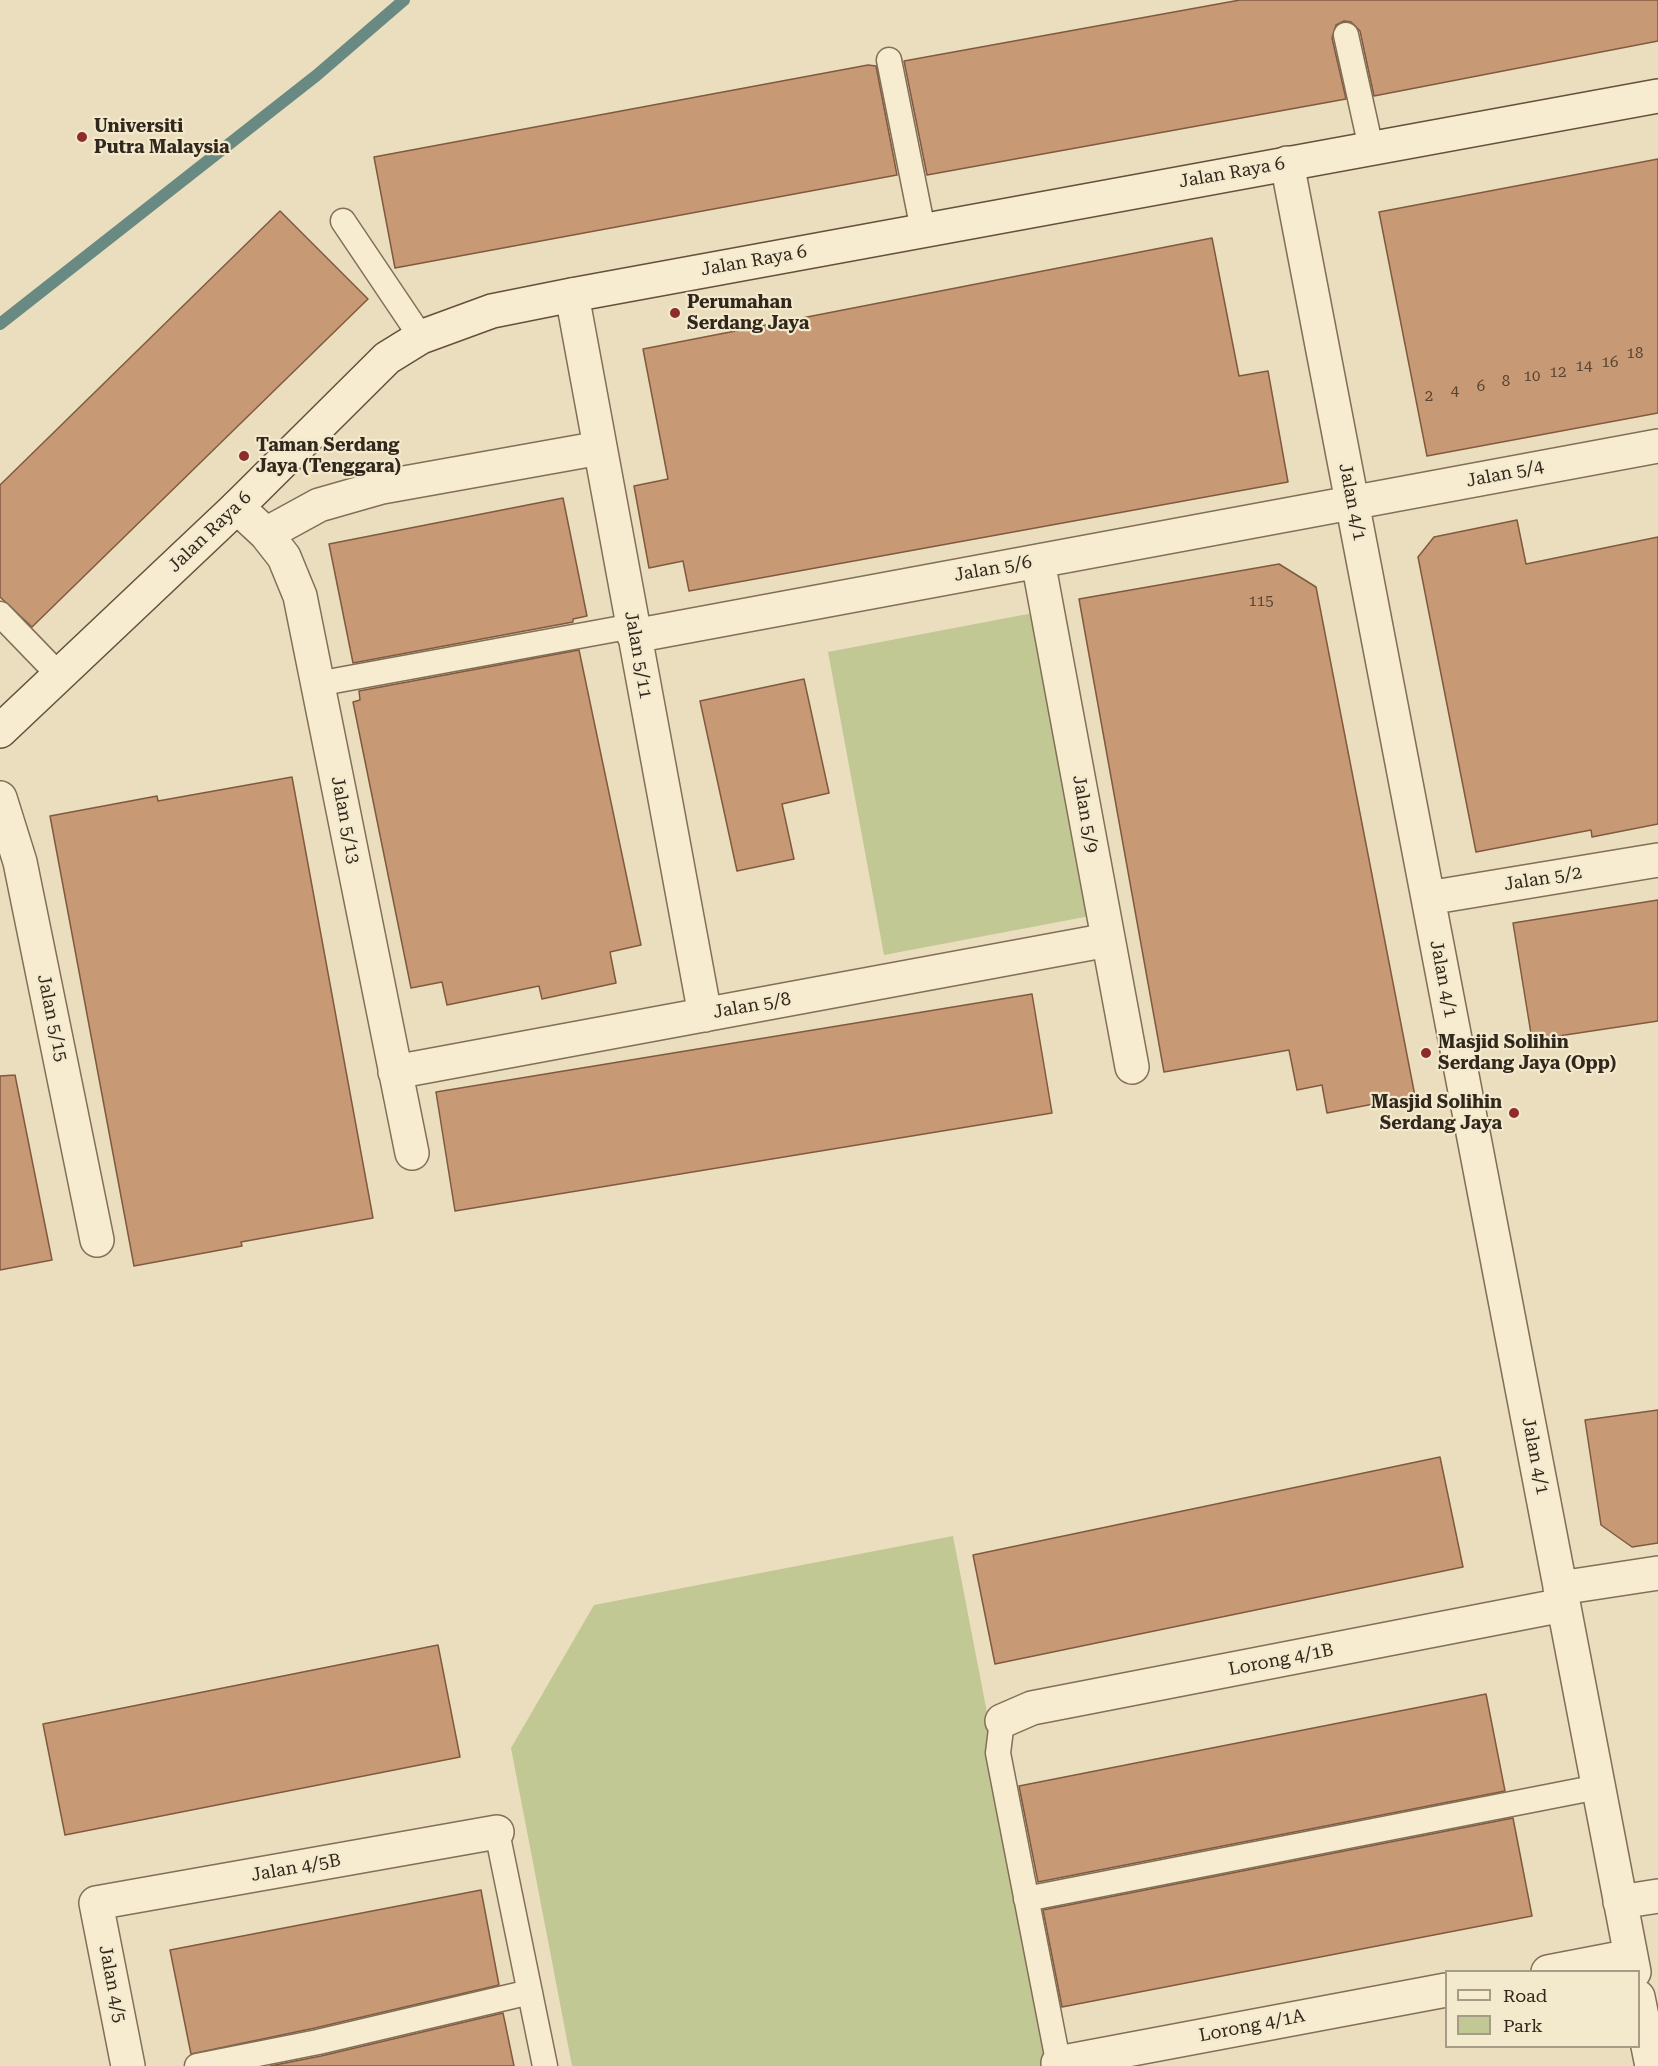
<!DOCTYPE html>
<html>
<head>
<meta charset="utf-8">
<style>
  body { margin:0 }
  #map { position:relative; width:1658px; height:2066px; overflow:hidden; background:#ebdebe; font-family:"Roboto Serif",serif }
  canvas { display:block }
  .legend { position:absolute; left:1445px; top:1970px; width:195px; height:78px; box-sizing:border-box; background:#f3e9cd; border:2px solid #a69b86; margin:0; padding:8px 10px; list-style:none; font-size:18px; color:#32271c }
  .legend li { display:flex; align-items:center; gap:12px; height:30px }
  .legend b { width:30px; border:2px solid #a69b86 }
</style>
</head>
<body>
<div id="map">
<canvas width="1658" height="2066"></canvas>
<ul class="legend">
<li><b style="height:8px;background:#f7ecd0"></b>Road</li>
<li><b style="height:16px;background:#c1c893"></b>Park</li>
</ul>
</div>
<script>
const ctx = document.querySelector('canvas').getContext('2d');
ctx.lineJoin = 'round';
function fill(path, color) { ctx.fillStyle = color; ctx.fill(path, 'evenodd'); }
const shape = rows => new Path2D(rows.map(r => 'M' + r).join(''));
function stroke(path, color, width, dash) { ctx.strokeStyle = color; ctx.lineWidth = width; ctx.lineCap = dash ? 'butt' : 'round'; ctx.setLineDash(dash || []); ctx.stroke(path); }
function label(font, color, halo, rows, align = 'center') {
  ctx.font = font + ' "Roboto Serif",serif'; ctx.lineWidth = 4.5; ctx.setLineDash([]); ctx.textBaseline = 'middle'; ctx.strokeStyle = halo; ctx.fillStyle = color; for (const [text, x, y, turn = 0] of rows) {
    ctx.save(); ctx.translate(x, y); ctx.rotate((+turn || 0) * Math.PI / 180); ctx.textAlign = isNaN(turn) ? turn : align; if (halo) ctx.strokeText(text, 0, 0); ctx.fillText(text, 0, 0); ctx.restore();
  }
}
fill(shape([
  [1033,613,1090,916,884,955,828,652],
  [953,1536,1055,2066,572,2066,511,1748,594,1605]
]), '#c1c893');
stroke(shape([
  [0,324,317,75,404,0]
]), '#698a82', 12);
const building = shape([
  [1240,0,1658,0,1658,41,1374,96,1360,31,1351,22,1344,21,1336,25,1332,38,1346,99,927,175,904,61,1240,0],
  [868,65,876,66,897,175,395,268,374,157,868,65],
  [1658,159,1658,413,1427,456,1379,212,1658,159],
  [280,211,368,299,32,627,0,597,0,485,280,211],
  [1212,238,1239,376,1268,371,1288,482,689,591,683,561,649,568,634,486,668,479,643,349,1212,238],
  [563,498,587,616,573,619,573,622,353,663,329,544,563,498],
  [1517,520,1526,564,1658,537,1658,824,1592,837,1591,830,1476,852,1418,557,1434,537,1517,520],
  [1279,564,1316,587,1415,1096,1327,1113,1322,1085,1297,1090,1289,1050,1164,1072,1079,599,1279,564],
  [579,650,641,945,610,952,616,983,542,999,539,986,447,1005,442,982,411,988,353,702,360,700,359,691,579,650],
  [804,679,829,793,782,804,794,859,737,871,700,701,804,679],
  [292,777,373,1218,241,1242,242,1246,134,1266,50,816,157,796,158,801,292,777],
  [1658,900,1658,1021,1532,1040,1513,923,1658,900],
  [1032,994,1052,1113,455,1211,436,1092,1032,994],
  [15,1075,52,1260,0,1270,0,1076,15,1075],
  [1658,1410,1658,1543,1632,1547,1601,1525,1585,1420,1658,1410],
  [1440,1457,1463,1567,995,1664,973,1555,1440,1457],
  [438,1645,460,1757,65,1835,43,1724,438,1645],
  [1486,1694,1505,1791,1038,1882,1019,1786,1486,1694],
  [1513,1818,1532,1916,1062,2007,1043,1910,1513,1818],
  [481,1890,499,1985,315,2028,191,2054,170,1950,481,1890],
  [503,2013,514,2066,270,2066,321,2056,503,2013]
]);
fill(building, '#c89975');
stroke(building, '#805a3f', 1.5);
const lane = shape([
  [1346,35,1371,148],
  [889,60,923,230],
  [343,221,421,337],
  [0,614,59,675],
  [317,684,633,626],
  [1002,1721,998,1753,1059,2066],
  [497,1832,545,2066],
  [1026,1899,1598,1787],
  [197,2066,318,2042,530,1992]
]);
const street = shape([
  [1287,163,1634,1972],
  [572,295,705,1015],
  [237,507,266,534,284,557,300,596,412,1153],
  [266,534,319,505,382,487,600,448],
  [1038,561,1132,1067],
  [634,636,1658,446],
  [0,798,20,862,97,1240],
  [1428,898,1658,860],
  [395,1072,1108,940],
  [1560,1588,1658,1573],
  [1002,1721,1032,1708,1563,1605],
  [1620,1902,1658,1896],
  [1548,1972,1631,1956],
  [1638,1997,1652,2066],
  [1058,2063,1446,1990],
  [128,2066,96,1903,497,1832]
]);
const secondary = shape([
  [0,731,237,507,387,358,421,337,492,311,572,295,1658,96]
]);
stroke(lane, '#826f58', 27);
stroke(street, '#826f58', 36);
stroke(secondary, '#64503b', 36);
stroke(lane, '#f7ecd0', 24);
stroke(street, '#f7ecd0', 33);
stroke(secondary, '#f7ecd0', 33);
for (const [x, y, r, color] of [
  [82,137,6,"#8e2c2b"],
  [675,313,6,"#8e2c2b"],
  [244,456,6,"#8e2c2b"],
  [1426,1053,6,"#8e2c2b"],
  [1514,1113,6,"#8e2c2b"]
]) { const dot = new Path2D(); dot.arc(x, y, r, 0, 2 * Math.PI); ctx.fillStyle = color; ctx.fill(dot); stroke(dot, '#f3e9cd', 2); }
label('15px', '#584432', null, [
  ["18",1635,354],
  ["16",1610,363],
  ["14",1584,367],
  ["12",1558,373],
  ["10",1532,377],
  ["8",1506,382],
  ["6",1481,387],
  ["4",1455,392],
  ["2",1429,397],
  ["115",1261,602]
]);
label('bold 18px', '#32271c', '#f3e9cd', [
  ["Universiti",94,127],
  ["Putra Malaysia",94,148],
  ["Perumahan",687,303],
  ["Serdang Jaya",687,324],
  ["Taman Serdang",256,446],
  ["Jaya (Tenggara)",256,467],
  ["Masjid Solihin",1438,1043],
  ["Serdang Jaya (Opp)",1438,1064],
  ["Masjid Solihin",1502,1103,"right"],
  ["Serdang Jaya",1502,1124,"right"]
], 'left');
label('18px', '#32271c', '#f3e9cd', [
  ["Jalan Raya 6",1232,173,-10],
  ["Jalan Raya 6",754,261,-10],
  ["Jalan 5/4",1505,474,-11],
  ["Jalan 4/1",1352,502,79],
  ["Jalan Raya 6",210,532,-44],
  ["Jalan 5/6",993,569,-10],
  ["Jalan 5/11",638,655,80],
  ["Jalan 5/9",1085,814,80],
  ["Jalan 5/13",345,820,79],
  ["Jalan 5/2",1543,879,-9],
  ["Jalan 4/1",1443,979,79],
  ["Jalan 5/8",752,1006,-10],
  ["Jalan 5/15",52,1018,78],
  ["Jalan 4/1",1535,1456,79],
  ["Lorong 4/1B",1281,1660,-11],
  ["Jalan 4/5B",296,1868,-10],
  ["Jalan 4/5",112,1984,79],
  ["Lorong 4/1A",1252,2026,-11]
]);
</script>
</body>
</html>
